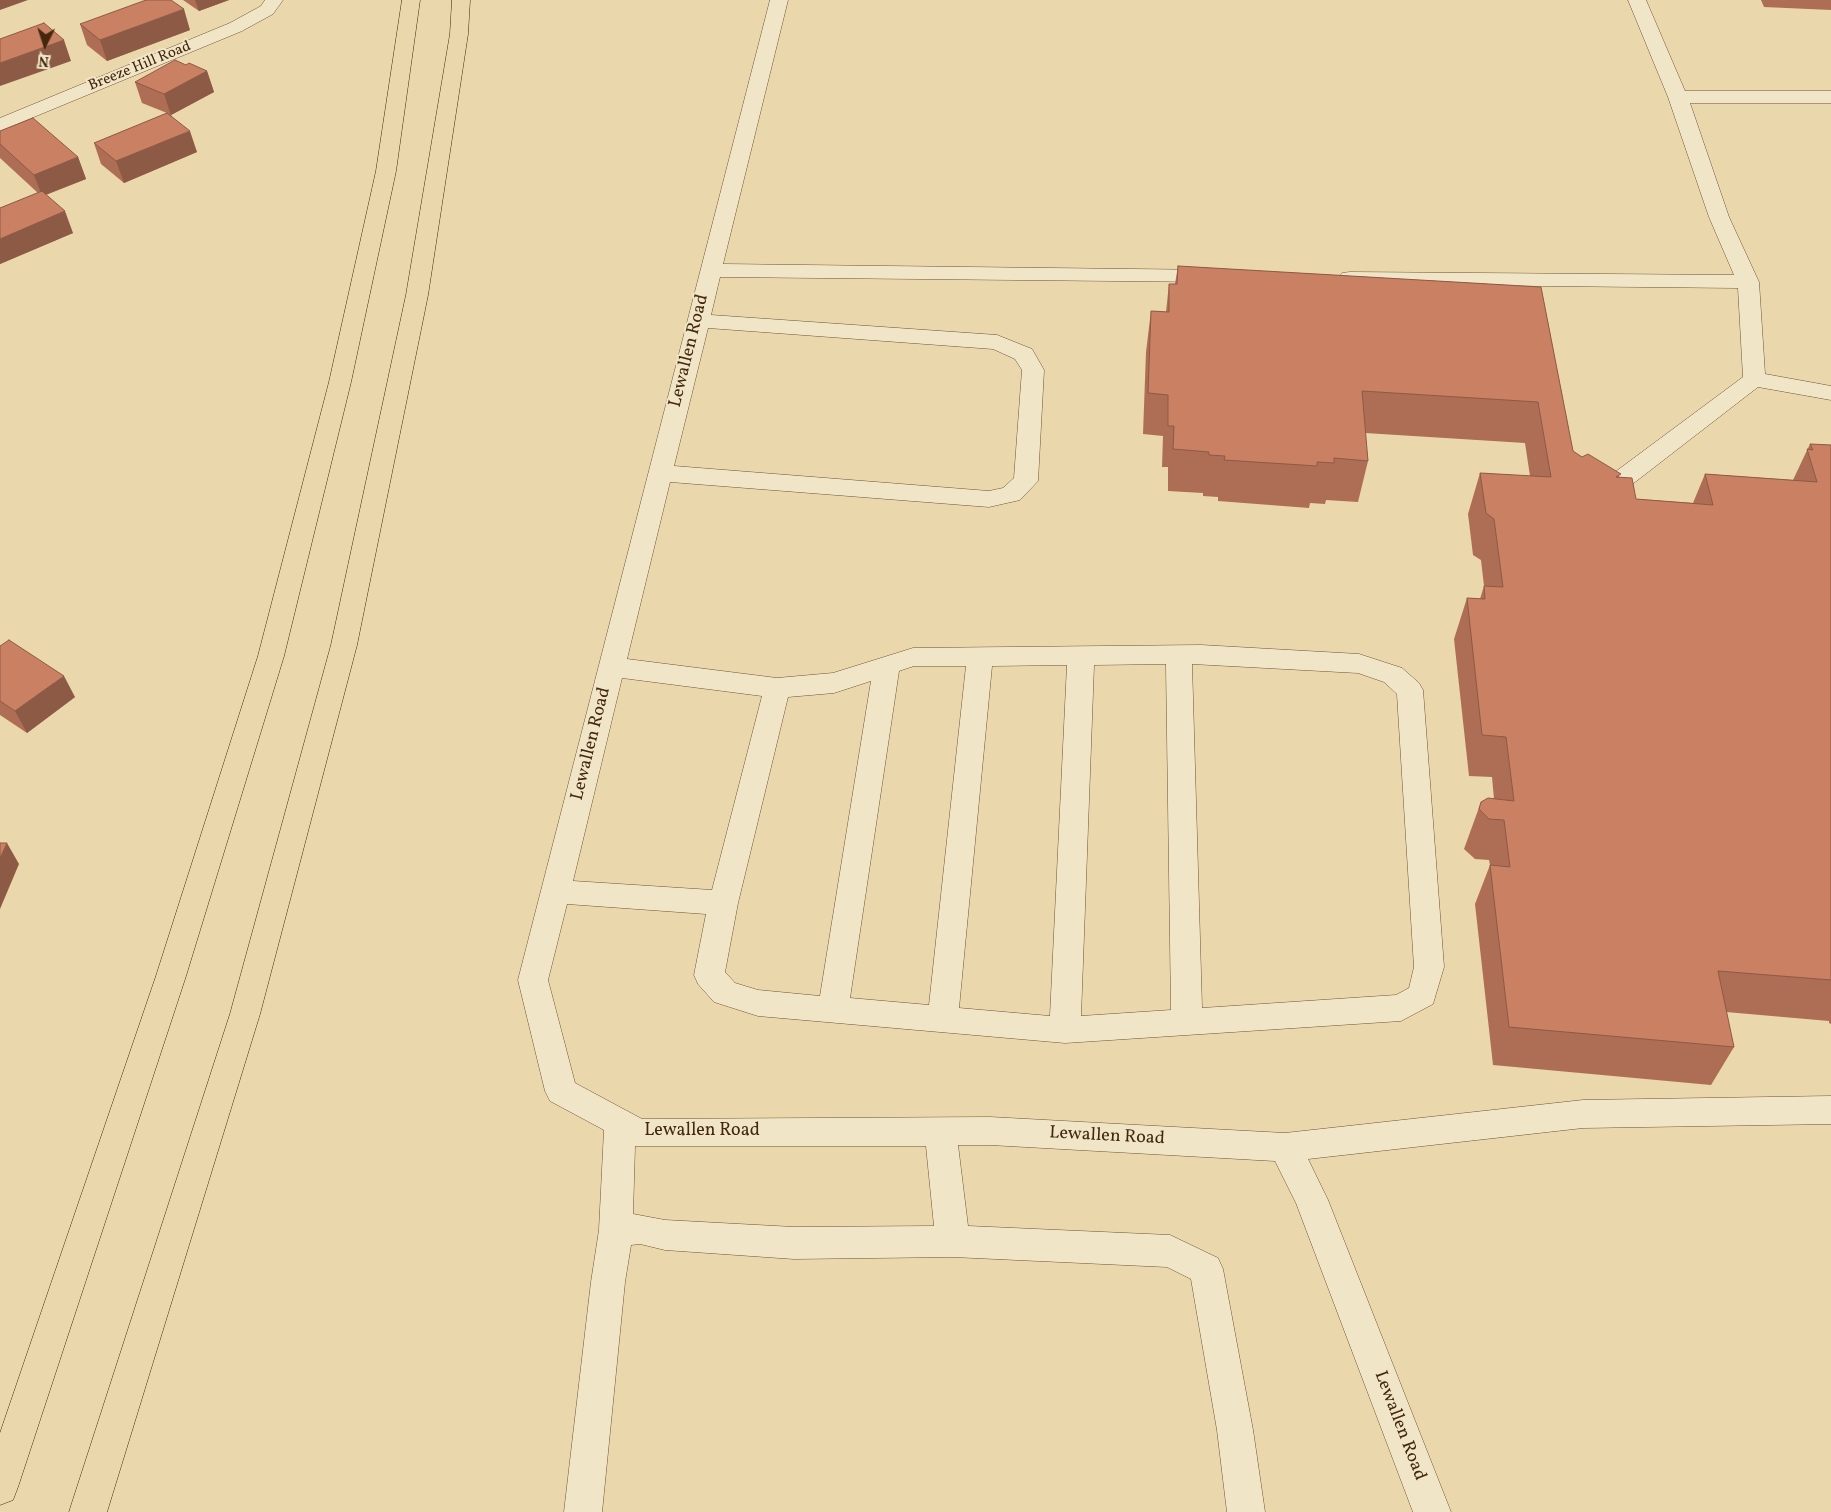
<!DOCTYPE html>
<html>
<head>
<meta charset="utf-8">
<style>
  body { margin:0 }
  #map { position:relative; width:1831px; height:1512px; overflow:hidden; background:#ead7ab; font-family:Vollkorn,serif }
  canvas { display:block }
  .north { position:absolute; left:20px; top:20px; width:50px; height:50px; -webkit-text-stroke:4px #f1e5c8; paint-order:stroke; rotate:184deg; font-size:14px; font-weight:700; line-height:20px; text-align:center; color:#43280e }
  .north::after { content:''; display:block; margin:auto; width:18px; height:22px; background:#43280e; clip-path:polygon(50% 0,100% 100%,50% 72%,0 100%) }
</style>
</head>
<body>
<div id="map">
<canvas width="1831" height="1512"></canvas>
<div class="north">N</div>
</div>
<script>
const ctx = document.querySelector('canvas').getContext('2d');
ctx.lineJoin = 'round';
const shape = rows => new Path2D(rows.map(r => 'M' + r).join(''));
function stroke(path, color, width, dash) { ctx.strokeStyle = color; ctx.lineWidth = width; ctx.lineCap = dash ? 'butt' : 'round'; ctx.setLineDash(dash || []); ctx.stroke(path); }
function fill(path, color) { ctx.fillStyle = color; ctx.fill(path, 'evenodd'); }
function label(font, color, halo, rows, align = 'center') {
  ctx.font = font + ' Vollkorn,serif'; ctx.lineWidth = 4; ctx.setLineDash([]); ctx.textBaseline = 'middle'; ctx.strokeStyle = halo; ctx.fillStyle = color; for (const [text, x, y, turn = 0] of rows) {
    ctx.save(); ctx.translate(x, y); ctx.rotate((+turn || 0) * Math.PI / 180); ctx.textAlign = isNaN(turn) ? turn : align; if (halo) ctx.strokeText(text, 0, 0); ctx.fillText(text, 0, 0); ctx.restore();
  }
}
const minor = shape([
  [265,0,283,0,273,14,242,31,0,131,0,118,230,23,261,6,265,0],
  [770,0,788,0,723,264,1214,270,1222,271,1225,276,1222,281,1214,282,720,277,711,315,997,335,1032,349,1044,370,1038,481,1020,500,989,507,670,482,627,659,777,678,833,673,913,648,1201,645,1359,654,1402,668,1419,683,1423,690,1444,967,1433,1004,1401,1021,1065,1043,758,1016,714,1002,698,984,694,975,706,914,567,904,548,980,575,1083,642,1119,990,1117,1285,1133,1583,1100,1831,1096,1831,1124,1583,1128,1308,1159,1328,1200,1451,1512,1413,1512,1296,1203,1275,1161,990,1145,958,1145,968,1226,1170,1235,1218,1258,1223,1269,1253,1430,1265,1512,1227,1512,1217,1430,1191,1279,1167,1267,953,1257,794,1259,665,1250,640,1244,631,1245,625,1282,602,1512,564,1512,591,1282,599,1230,604,1130,550,1101,545,1091,518,980,770,0],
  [708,328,993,349,1015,359,1022,370,1014,478,1003,488,989,491,674,466,708,328],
  [1166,664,1171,1010,1081,1016,1094,665,1166,664],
  [1192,664,1358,673,1384,682,1397,694,1414,967,1409,988,1396,995,1202,1008,1192,664],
  [1067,665,1050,1016,959,1008,992,666,1067,665],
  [914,666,966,666,929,1005,850,998,899,671,914,666],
  [622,678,762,696,712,890,573,881,622,678],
  [871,681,820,996,758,990,735,983,725,972,738,903,788,697,834,693,871,681],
  [635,1146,926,1146,934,1226,794,1227,665,1220,633,1214,635,1146],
  [1628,0,1646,0,1685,91,1831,91,1831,103,1690,103,1729,217,1759,282,1765,374,1831,386,1831,400,1758,387,1617,496,1608,498,1599,496,1596,490,1599,484,1743,377,1738,288,1350,284,1342,283,1339,278,1342,273,1350,272,1734,275,1709,217,1668,97,1628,0]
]);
const highway = shape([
  [402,0,420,0,396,171,351,382,284,656,186,976,18,1487,13,1500,0,1505,0,1433,156,976,258,656,329,382,376,171,402,0],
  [452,0,470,0,468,34,428,295,357,645,260,1014,107,1512,69,1512,230,1014,331,645,406,295,450,34,452,0]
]);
stroke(minor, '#6d5435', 1);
stroke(highway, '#43280e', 1);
fill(minor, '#f1e5c8');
fill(highway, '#ead7ab');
fill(shape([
  [183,0,229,0,199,11],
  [1761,0,1831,0,1831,10,1764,7],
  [80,24,190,30,107,61,87,45],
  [186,65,207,71,214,92,171,115,197,152,124,183,101,164,94,143,167,113,142,103,135,82],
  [0,131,78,157,86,179,46,195,73,233,0,264,0,208,38,193,0,158],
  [1178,266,1541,287,1573,451,1582,457,1620,477,1636,499,1693,503,1705,474,1793,480,1810,444,1831,445,1831,1024,1829,1023,1829,1021,1726,1012,1734,1047,1711,1085,1493,1065,1475,904,1490,865,1489,860,1475,859,1464,849,1481,802,1494,799,1492,777,1469,776,1454,639,1467,598,1480,599,1484,586,1481,560,1473,555,1468,514,1480,473,1530,476,1525,443,1365,433,1368,461,1358,502,1326,500,1325,504,1310,503,1309,508,1218,501,1218,497,1203,496,1203,493,1168,491,1168,467,1162,467,1163,436,1143,434,1146,352,1151,311,1166,312,1169,284,1175,284],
  [0,646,75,697,27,733,0,715]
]), '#ad6e55');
fill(shape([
  [0,0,28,0,0,10],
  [195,0,229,0,199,11],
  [184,9,190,30,107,61,100,40],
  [64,40,71,61,0,86,0,63],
  [207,71,214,92,171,115,164,94],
  [190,131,197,152,124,183,116,161],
  [78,157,86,179,42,196,34,175],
  [65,211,73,233,0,264,0,239],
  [64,676,75,697,27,733,15,711],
  [7,843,19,864,0,909,0,858]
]), '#8d5a45');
const building = shape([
  [146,0,171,0,184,9,100,40,80,24,146,0],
  [44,23,64,40,0,63,0,39,44,23],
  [175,60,186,65,189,63,207,71,164,94,135,82,175,60],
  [167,113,190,131,116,161,94,143,167,113],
  [33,118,78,157,34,175,0,144,0,131,33,118],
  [42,191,65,211,0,239,0,208,42,191],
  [1178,266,1541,287,1573,451,1582,457,1588,454,1621,474,1616,477,1632,478,1636,499,1713,505,1705,474,1817,482,1807,449,1813,450,1810,444,1831,445,1831,980,1718,971,1734,1047,1509,1027,1490,865,1510,867,1504,820,1489,819,1479,809,1481,802,1488,798,1514,801,1506,737,1482,735,1467,598,1485,599,1484,586,1503,587,1494,519,1486,513,1480,473,1551,477,1538,402,1362,391,1368,461,1334,458,1334,463,1317,462,1317,466,1224,460,1225,456,1209,455,1209,452,1173,449,1174,426,1168,426,1168,395,1148,393,1151,311,1169,312,1169,284,1177,284,1178,266],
  [9,640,64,676,15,711,0,701,0,646,9,640],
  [0,843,7,843,0,858,0,843]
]);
fill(building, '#c98063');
stroke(building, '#8d5a45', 1);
label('15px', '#43280e', '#f1e5c8', [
  ["Breeze Hill Road",140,67,-22]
]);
label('18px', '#43280e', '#f1e5c8', [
  ["Lewallen Road",690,351,-76],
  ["Lewallen Road",592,744,-76],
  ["Lewallen Road",702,1132],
  ["Lewallen Road",1107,1137,3],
  ["Lewallen Road",1399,1426,69]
]);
</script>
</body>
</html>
